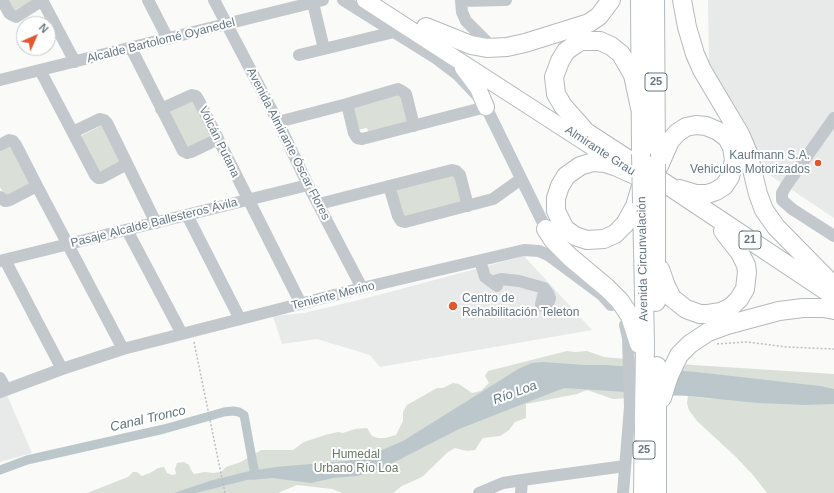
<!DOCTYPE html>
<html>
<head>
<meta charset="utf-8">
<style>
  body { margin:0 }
  #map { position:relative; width:834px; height:493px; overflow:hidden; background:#fafaf8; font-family:Helvetica,sans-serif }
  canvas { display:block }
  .north { position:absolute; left:16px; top:16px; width:40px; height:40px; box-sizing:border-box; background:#fff; border:1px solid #c1c8cd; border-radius:50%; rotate:45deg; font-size:11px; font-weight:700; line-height:16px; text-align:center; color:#657683 }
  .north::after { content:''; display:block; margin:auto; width:14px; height:18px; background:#e4572e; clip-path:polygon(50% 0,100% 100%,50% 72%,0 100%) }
</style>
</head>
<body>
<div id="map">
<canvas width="834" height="493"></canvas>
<div class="north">N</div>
</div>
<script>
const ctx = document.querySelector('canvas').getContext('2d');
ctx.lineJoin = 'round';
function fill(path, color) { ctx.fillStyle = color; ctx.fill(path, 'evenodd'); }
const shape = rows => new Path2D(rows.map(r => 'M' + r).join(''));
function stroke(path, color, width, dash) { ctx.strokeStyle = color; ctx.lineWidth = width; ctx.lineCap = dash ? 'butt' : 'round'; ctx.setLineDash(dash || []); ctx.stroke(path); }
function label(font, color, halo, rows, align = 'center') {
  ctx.font = font + ' Helvetica,sans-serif'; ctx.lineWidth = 4; ctx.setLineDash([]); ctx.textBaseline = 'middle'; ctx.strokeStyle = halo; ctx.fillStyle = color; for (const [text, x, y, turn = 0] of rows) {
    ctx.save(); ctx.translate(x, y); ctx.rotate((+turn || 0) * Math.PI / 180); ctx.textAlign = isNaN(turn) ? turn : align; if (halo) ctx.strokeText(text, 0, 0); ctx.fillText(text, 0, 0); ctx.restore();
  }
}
fill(shape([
  [708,0,834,0,834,218,759,168,750,131,709,64],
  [524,256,592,330,380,367,370,355,317,339,282,344,273,316,304,313,367,298],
  [7,395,32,453,0,462,0,397]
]), '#e8e9e9');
fill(shape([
  [7,0,33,0,13,11],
  [397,94,405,99,409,118,405,125,369,134,367,128,353,131,348,108],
  [195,98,214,137,187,150,168,111],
  [102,125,121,162,98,174,79,137],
  [12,144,33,184,6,198,0,187,0,150],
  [456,173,464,203,403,219,395,190],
  [567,351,575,352,587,351,604,357,693,365,834,374,834,493,767,493,753,475,736,457,697,421,689,410,687,403,688,396,713,399,698,394,673,396,613,399,587,390,577,394,526,404,526,418,515,422,509,430,500,436,483,438,480,442,475,450,467,451,455,448,448,452,422,477,402,486,393,493,342,493,332,489,297,485,278,493,87,493,128,477,133,472,137,472,142,476,150,473,158,468,164,467,167,473,172,475,176,474,175,469,177,463,184,462,189,465,191,470,194,474,205,472,213,473,221,472,226,467,241,462,261,450,293,450,304,442,325,435,338,432,343,433,355,429,367,428,372,436,378,438,385,438,396,435,403,421,403,412,407,405,437,388,443,388,453,383,459,384,472,393,481,391,489,383,485,376,488,371]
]), '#dadfd7');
fill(shape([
  [543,362,584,365,606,365,696,372,820,386,834,389,834,404,805,405,758,403,688,396,564,388,459,429,383,468,357,476,333,478,311,483,272,478,261,479,247,480,196,493,174,493,213,480,250,471,276,467,347,461,382,450,403,441,520,368,532,363]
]), '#bbc7cb');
stroke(shape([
  [0,470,27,460,164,429,224,412,233,411,239,412,244,415,255,475]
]), '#bbc7cb', 9);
const major = shape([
  [365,0,600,152],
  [463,68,478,88,486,107]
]);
const highway = shape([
  [640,0,641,154],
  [655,0,656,163],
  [682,0,687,27,695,54,702,70,740,134,748,153,758,194,764,210,776,227,834,286],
  [426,27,471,45,487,48,507,47,525,43,589,23,599,16,611,0],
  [640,108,633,75,621,54,611,46,600,41,581,41,576,44,566,51,560,61,554,77,556,94,563,106,586,132,666,184,834,296],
  [659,166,670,141,677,133,686,127,696,125,706,126,718,131,727,138,732,147,734,160,730,177,724,186,716,191,707,194,696,194,680,189],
  [639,177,617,167,605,163,593,162,580,166,566,176,560,186,556,198,556,211,565,229,575,236,587,240,604,239,615,234,625,224,635,206,641,186],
  [642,203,645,343,643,493],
  [546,229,553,240,570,257,607,288,620,301,630,316,639,344],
  [660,269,666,286,672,298,686,309,700,314,708,314,721,312,731,307,739,299,745,289,747,272,746,265,740,253,723,231],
  [656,302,656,213],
  [657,366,657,493],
  [662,398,669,376,679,355,690,344,708,332,727,325,779,311,803,308,823,308,834,310]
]);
stroke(major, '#b5babe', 18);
stroke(highway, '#b4b9bd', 20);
stroke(shape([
  [194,342,225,493],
  [717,344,746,342,787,347,834,349]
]), '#bbbfc2', 1.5, [2, 2]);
stroke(shape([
  [2,0,9,13,12,15,16,17,43,0],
  [42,0,75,62],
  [148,0,168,39],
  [214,0,278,122,308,185,362,288],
  [343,0,437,59,458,75,476,94,486,107,546,229,547,236],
  [461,0,462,12,466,21,493,48],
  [461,1,506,0],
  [313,3,324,49],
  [131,48,183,151,187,153,191,152,218,139],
  [299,55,394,32],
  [40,70,95,175,98,178,101,178,127,164],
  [0,80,323,0],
  [347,104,354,133,357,138,362,139,486,107],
  [161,109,192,95,196,96,198,99,301,304],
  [834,118,786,186,782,193,782,200,792,209,834,236],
  [278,122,347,104,398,89,402,91,406,94,414,126],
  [73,132,100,119,104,120,107,123,156,223],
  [0,145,9,140,13,141,16,145,37,186,123,349],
  [389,186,398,216,401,221,405,222,493,199,521,179],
  [0,197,5,201,10,200,37,186],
  [319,204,452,170,456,171,460,175,468,206],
  [187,215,240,319],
  [127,230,182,334],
  [5,260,62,369],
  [0,261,308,185],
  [480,261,485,277,497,286],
  [492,282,501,279,519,281,544,288,548,293,550,298,547,307,543,306,541,304,543,296],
  [0,378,6,389],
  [0,392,62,369,123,349,362,288,524,250,539,251,548,255,602,295,611,305],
  [479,493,503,483,522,480,625,466],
  [521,493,522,480],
  [623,493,630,407,628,338,625,325]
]), '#c3c8cc', 12);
stroke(major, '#fff', 16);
stroke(highway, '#fff', 18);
const highwayBridge = shape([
  [641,154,642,203],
  [656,164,656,213]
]);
stroke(highwayBridge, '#b4b9bd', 20, []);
stroke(highwayBridge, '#fff', 18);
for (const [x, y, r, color] of [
  [818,163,4,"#e4572e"],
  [453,306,5,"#e4572e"]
]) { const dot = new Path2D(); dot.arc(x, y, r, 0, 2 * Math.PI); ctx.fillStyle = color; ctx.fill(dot); stroke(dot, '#fff', 1.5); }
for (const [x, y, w] of [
  [656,82,22],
  [750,240,22],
  [644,450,22]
]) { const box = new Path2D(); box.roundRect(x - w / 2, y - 9, w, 18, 3); ctx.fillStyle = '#fff'; ctx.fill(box); stroke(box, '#657683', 1); }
label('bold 11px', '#657683', null, [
  ["25",656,82],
  ["21",750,240],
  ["25",644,450]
]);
label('12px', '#657683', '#fff', [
  ["Alcalde Bartolomé Oyanedel",161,41,-14],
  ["Volcán Putana",219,142,64],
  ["Avenida Almirante Óscar Flores",288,144,63],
  ["Almirante Grau",600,151,33],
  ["Pasaje Alcalde Ballesteros Ávila",154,223,-14],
  ["Avenida Circunvalación",643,259,-91],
  ["Teniente Merino",333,296,-14]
]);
label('12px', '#657683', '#fff', [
  ["Kaufmann S.A.",810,156],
  ["Vehiculos Motorizados",810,170],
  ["Centro de",462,299,"left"],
  ["Rehabilitación Teleton",462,313,"left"]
], 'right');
label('12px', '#687a64', '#fff', [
  ["Humedal",356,455],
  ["Urbano Río Loa",356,469]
]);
label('italic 13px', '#60757c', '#fff', [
  ["Río Loa",515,393,-20],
  ["Canal Tronco",148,419,-13]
]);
</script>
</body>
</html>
